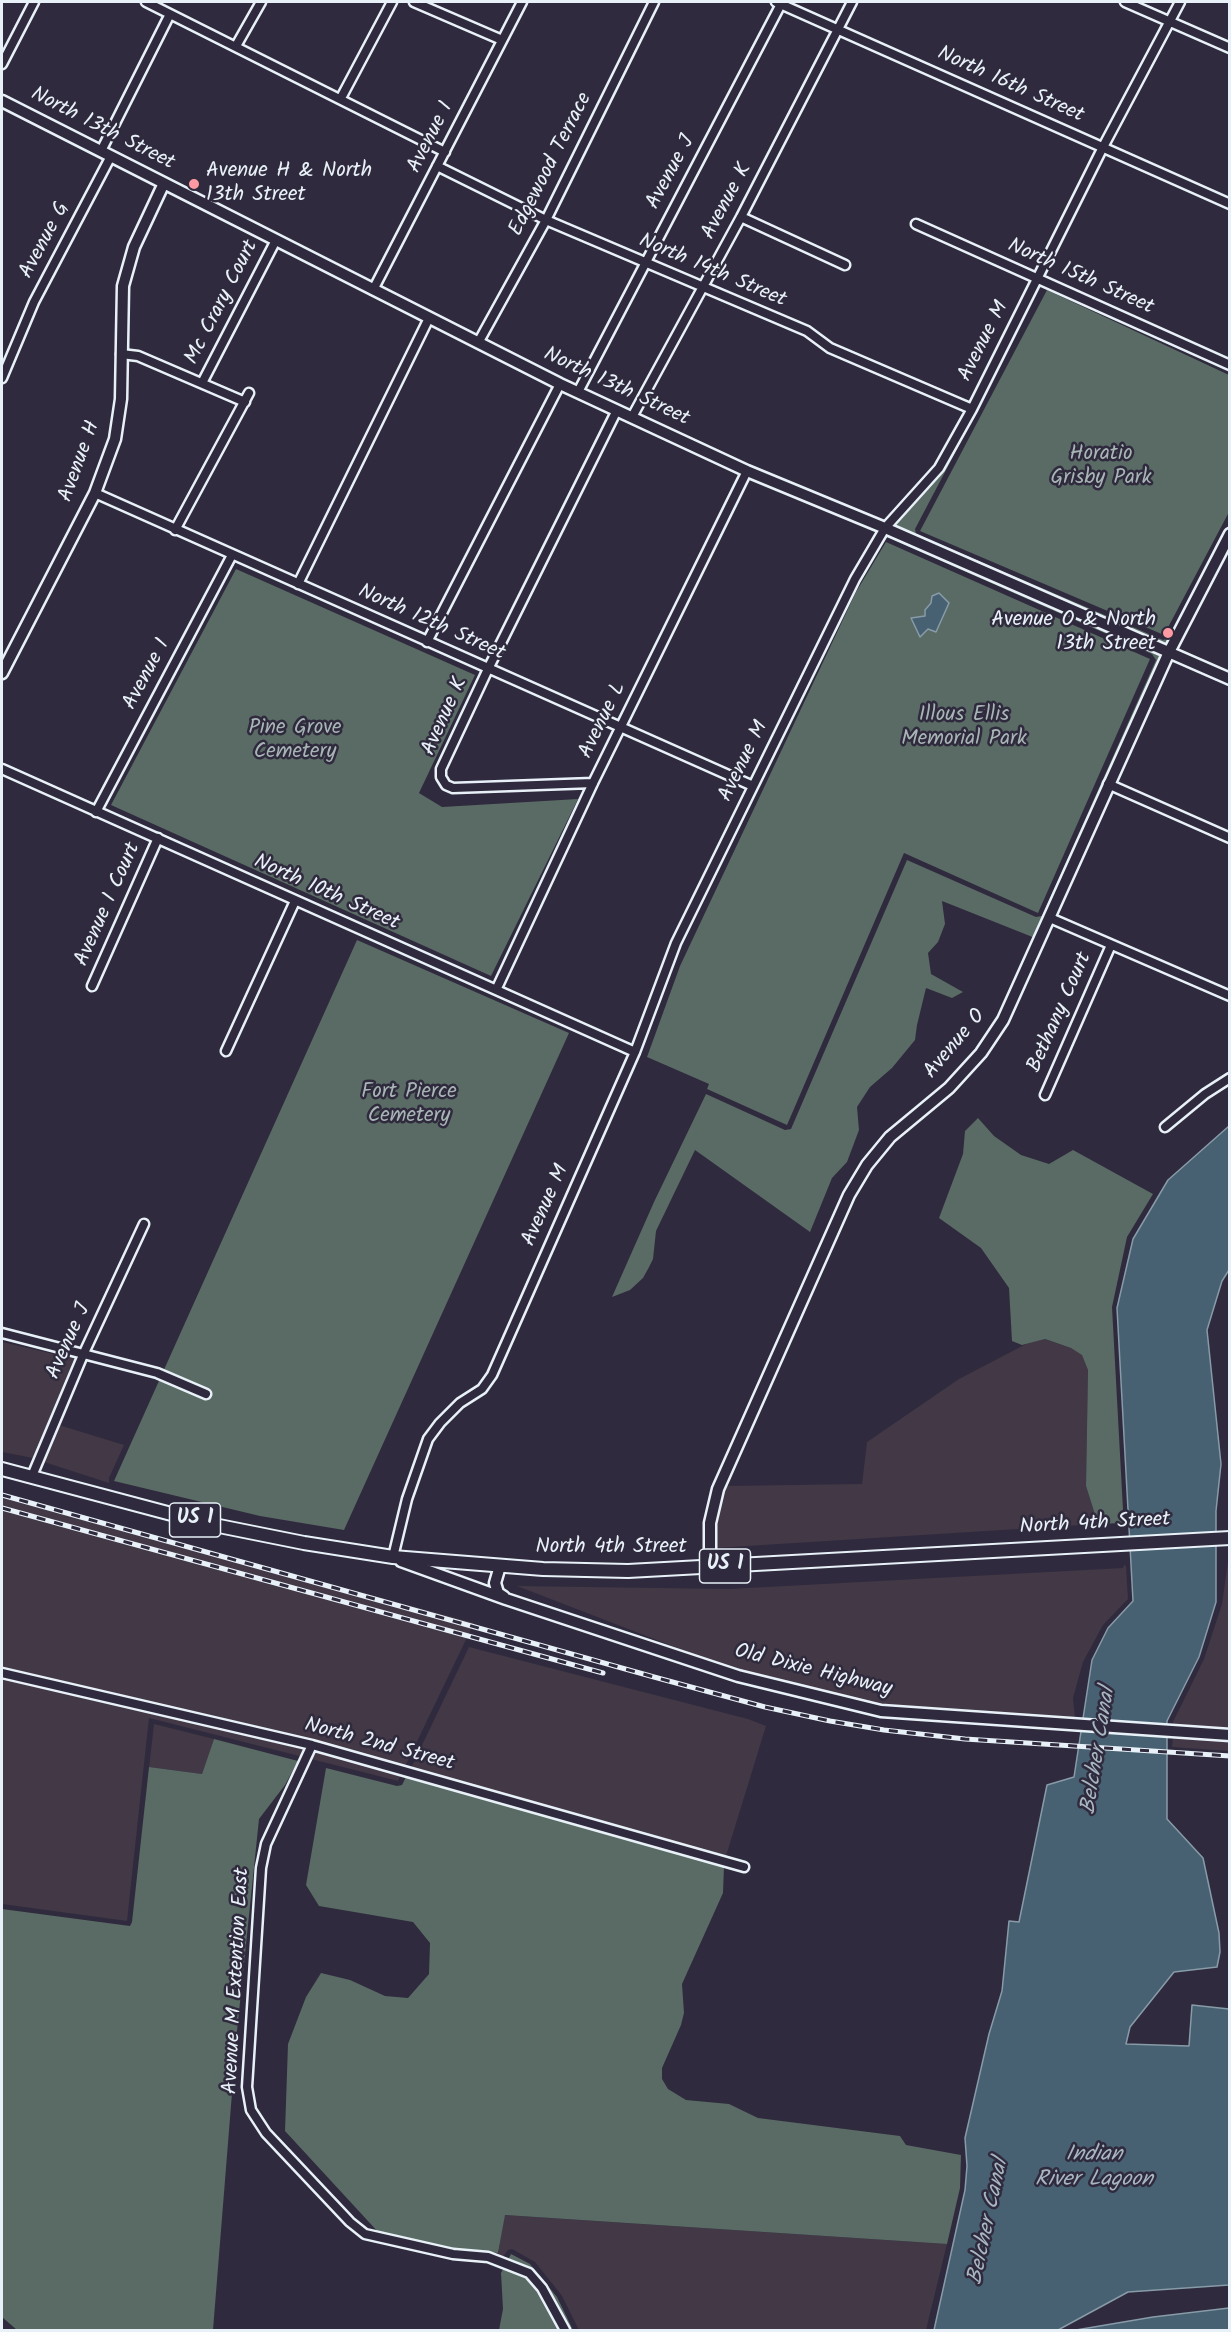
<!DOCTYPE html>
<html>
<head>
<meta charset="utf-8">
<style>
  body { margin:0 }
  #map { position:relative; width:1231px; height:2332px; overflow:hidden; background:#2f2a3d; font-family:Kalam,sans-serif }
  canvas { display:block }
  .frame { position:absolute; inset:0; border:3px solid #e8f1f8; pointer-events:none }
</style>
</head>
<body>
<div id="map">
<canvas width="1231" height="2332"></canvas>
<div class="frame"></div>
</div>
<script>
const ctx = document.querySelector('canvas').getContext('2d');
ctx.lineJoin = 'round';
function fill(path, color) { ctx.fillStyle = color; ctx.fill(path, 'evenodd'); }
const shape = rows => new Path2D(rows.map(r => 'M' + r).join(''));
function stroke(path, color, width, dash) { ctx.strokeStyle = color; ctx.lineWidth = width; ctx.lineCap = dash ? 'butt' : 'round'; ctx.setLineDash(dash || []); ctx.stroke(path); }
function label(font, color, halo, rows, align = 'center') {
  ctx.font = font + ' Kalam,sans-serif'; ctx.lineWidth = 5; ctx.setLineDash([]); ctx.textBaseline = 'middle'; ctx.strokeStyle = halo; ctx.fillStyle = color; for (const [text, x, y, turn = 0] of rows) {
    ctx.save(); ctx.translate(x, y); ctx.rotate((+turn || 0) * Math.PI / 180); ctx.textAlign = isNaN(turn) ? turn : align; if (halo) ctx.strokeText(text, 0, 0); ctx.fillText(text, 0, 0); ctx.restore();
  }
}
fill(shape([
  [1044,1339,1071,1348,1082,1354,1088,1369,1086,1486,1098,1524,715,1548,716,1516,723,1486,862,1484,867,1442,959,1379,1026,1344],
  [2,1342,75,1359,33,1458,2,1452],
  [59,1425,124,1445,109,1478,109,1483,44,1462],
  [2,1496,51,1509,474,1623,398,1781,149,1718,127,1921,2,1904],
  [1228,1562,1229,1730,1173,1727,1173,1722,1204,1659,1222,1604],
  [1124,1565,1126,1566,1128,1599,1103,1625,1083,1662,1073,1698,1075,1718,900,1708,881,1706,808,1689,719,1664,517,1586,729,1589,1123,1568],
  [469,1647,748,1719,766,1726,726,1856,411,1768],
  [154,1724,214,1739,202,1774,149,1767],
  [1173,1737,1229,1741,1229,1751,1172,1747],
  [504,2215,947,2244,926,2330,579,2330,562,2296,535,2262,512,2249,508,2250,503,2257,498,2255]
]), '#423846');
fill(shape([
  [1047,290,1229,375,1229,512,1164,635,920,531],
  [975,415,915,529,916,534,1163,640,1169,638,1195,589,1166,645,894,527,943,471],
  [888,535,1161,654,1035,938,942,901,945,924,938,942,928,953,931,974,963,992,952,998,926,988,917,1025,915,1040,892,1068,870,1087,857,1107,859,1130,847,1162,832,1178,810,1232,695,1150,656,1231,653,1259,648,1269,643,1278,630,1290,612,1297,654,1202,706,1094,785,1130,791,1129,907,860,1036,917,1042,916,1156,660,1152,654,887,537],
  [886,542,1150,659,1038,913,904,853,787,1125,707,1089,709,1084,647,1057,680,966,856,592],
  [236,569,475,675,419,793,442,807,578,799,491,976,111,805],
  [357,940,569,1033,344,1530,260,1516,114,1481],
  [978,1118,994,1136,1021,1155,1049,1164,1073,1150,1153,1194,1127,1237,1112,1307,1124,1528,1123,1529,1123,1523,1098,1524,1086,1486,1088,1370,1082,1355,1071,1348,1045,1339,1022,1345,1012,1341,1009,1288,981,1248,939,1218,963,1154,965,1131],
  [214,1739,298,1761,285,1785,259,1819,237,2031,213,2330,17,2330,2,2317,2,1909,130,1926,132,1922,149,1767,202,1774],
  [326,1768,397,1786,402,1785,406,1777,724,1866,723,1893,682,1984,684,2013,681,2025,662,2068,662,2079,668,2089,686,2100,729,2104,758,2118,900,2136,906,2145,961,2155,960,2188,947,2244,505,2215,498,2253,454,2249,379,2233,285,2131,288,2044,306,1997,321,1973,350,1980,385,1996,408,1998,429,1974,430,1943,413,1922,319,1906,306,1885],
  [511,2254,530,2264,557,2297,573,2330,499,2330,503,2309,501,2273]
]), '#596b64');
const water = shape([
  [939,593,949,603,936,632,928,629,920,637,911,618,925,616,925,610,931,603,932,596,939,593],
  [1229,1126,1229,1270,1222,1281,1207,1330,1221,1464,1216,1511,1216,1602,1199,1657,1167,1721,1167,1819,1203,1858,1219,1933,1220,1952,1217,1967,1174,1972,1130,2027,1126,2044,1189,2046,1192,2005,1229,2009,1229,2285,1128,2292,1058,2330,934,2330,965,2190,967,2166,965,2138,989,2034,1002,1991,1009,1921,1019,1922,1047,1785,1074,1777,1092,1660,1108,1628,1133,1601,1117,1308,1133,1239,1168,1180,1229,1126],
  [1229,2308,1229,2330,1076,2330,1153,2317,1229,2308]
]);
fill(water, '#486172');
stroke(water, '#889ba8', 1.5);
const street = shape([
  [146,2,445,152],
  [414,2,502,40],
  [776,2,1230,204],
  [1125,2,1230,48],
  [236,46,261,2],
  [2,64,34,2],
  [341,98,392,2],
  [101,151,170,14],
  [437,166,546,220,807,331,830,348,972,409],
  [741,217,845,265],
  [916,224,1230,365],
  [373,290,522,2],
  [478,343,546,220,654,2],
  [121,354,138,356,245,402],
  [2,378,34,302,111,156],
  [202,383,276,240],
  [578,392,781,4],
  [632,417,741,217,852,2],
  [95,493,753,786],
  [175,530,249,393],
  [298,584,429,318],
  [427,642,560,384],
  [2,769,635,1052],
  [593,783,453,788,446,785,441,777,441,769,488,669,617,410],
  [1108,784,1230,838],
  [96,812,232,555],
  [1050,918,1230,996],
  [92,986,158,838],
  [497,988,593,783,747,471],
  [226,1051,295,901],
  [1045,1095,1111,945],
  [1165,1127,1205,1094,1230,1078],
  [2,1333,157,1373,206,1394],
  [32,1476,83,1355,144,1224],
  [393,1557,407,1499,428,1439,440,1423,460,1403,482,1389,492,1375,635,1052,676,943,855,579,885,528,939,468,972,409,1103,147,1180,2],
  [2,1673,312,1745,744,1867],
  [312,1745,266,1844,261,1868,247,2087,251,2110,266,2133,350,2222,365,2234,453,2254,488,2257,529,2273,542,2288,565,2330]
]);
const secondary = shape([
  [2,101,560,384,747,471,885,528,1230,679],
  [2,673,95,493,115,439,121,399,123,286,134,247,164,183],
  [401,1561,506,1599,738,1676,881,1711,1230,1735],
  [500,1566,495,1583,498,1593,504,1597],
  [710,1567,710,1523,718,1489,849,1195,867,1165,890,1137,949,1088,981,1053,1003,1020,1169,652,1230,534]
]);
const primary = shape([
  [2,1469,209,1524,304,1543,393,1557,543,1569,628,1571,1230,1538]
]);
stroke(street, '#e8f1f8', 13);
stroke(secondary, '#e8f1f8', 15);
stroke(primary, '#e8f1f8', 16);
stroke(street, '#2f2a3d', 8);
stroke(secondary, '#2f2a3d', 10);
stroke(primary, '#2f2a3d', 12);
const rail = shape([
  [2,1495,654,1677,765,1707,830,1721,884,1730,965,1739,1230,1756],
  [2,1508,603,1673]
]);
stroke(rail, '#e8f1f8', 5);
stroke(rail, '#2f2a3d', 3, [9]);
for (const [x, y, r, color] of [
  [194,184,6,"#ff9aa2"],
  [1168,633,6,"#ff9aa2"]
]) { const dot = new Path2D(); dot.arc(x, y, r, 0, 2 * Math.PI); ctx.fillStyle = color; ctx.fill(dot); stroke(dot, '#2f2a3d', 2); }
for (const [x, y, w] of [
  [195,1520,51],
  [725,1566,51]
]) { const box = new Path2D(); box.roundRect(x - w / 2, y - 17, w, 34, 4.5); ctx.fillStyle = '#2f2a3d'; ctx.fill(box); stroke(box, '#e8f1f8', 1.5); }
label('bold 20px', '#e8f1f8', null, [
  ["US 1",195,1520],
  ["US 1",725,1566]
]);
label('21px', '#e8f1f8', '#2f2a3d', [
  ["North 16th Street",1010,86,24],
  ["North 13th Street",102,130,27],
  ["Avenue I",432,138,-63],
  ["Edgewood Terrace",552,165,-63],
  ["Avenue J",672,173,-62],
  ["Avenue K",728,202,-62],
  ["Avenue G",46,241,-62],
  ["North 14th Street",712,272,23],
  ["North 15th Street",1080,278,24],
  ["Mc Crary Court",223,303,-63],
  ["Avenue M",985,342,-63],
  ["North 13th Street",616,388,25],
  ["Avenue H",81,462,-70],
  ["North 12th Street",431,624,24],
  ["Avenue I",148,675,-62],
  ["Avenue K",446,717,-66],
  ["Avenue L",604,721,-64],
  ["Avenue M",745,762,-64],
  ["North 10th Street",326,894,24],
  ["Avenue I Court",109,905,-66],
  ["Bethany Court",1061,1013,-66],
  ["Avenue O",956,1045,-50],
  ["Avenue M",547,1206,-66],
  ["Avenue J",70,1342,-66],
  ["North 4th Street",1095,1525,-3],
  ["North 4th Street",611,1548],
  ["Old Dixie Highway",813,1672,14],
  ["North 2nd Street",379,1746,15],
  ["Avenue M Extention East",238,1981,-87]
]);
label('21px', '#e8f1f8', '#2f2a3d', [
  ["Avenue H & North",206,172],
  ["13th Street",206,196],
  ["Avenue O & North",1156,621,"right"],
  ["13th Street",1156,645,"right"]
], 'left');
label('21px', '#a8b5b5', '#2f2a3d', [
  ["Horatio",1101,455],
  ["Grisby Park",1101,479],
  ["Illous Ellis",964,716],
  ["Memorial Park",964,740],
  ["Pine Grove",295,729],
  ["Cemetery",295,753],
  ["Fort Pierce",409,1093],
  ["Cemetery",409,1117]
]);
label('italic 22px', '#a8b7c2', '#2f2a3d', [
  ["Belcher Canal",1100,1751,-81],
  ["Indian",1094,2156],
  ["River Lagoon",1094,2181],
  ["Belcher Canal",990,2222,-78]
]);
</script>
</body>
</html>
